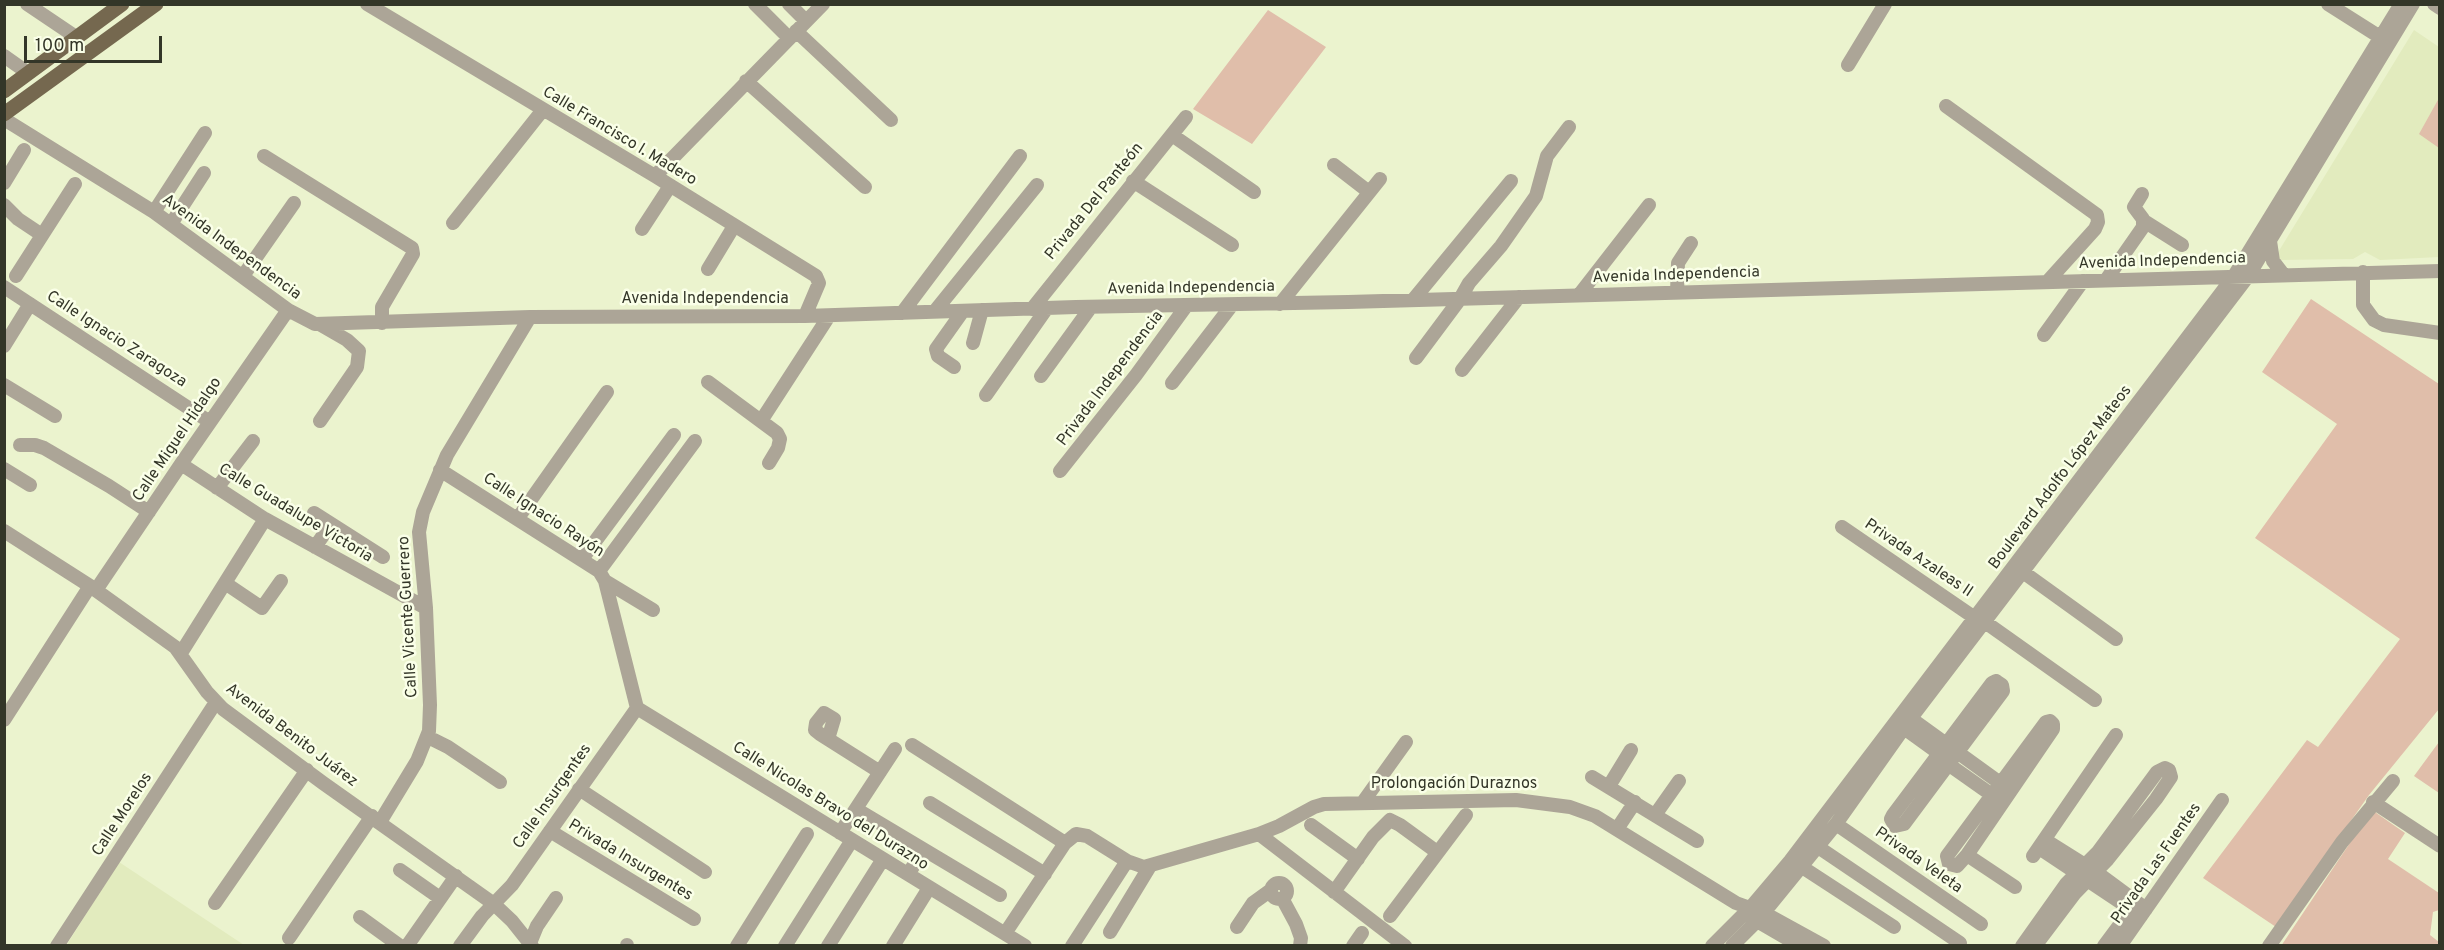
<!DOCTYPE html>
<html>
<head>
<meta charset="utf-8">
<style>
  body { margin:0 }
  #map { position:relative; width:2444px; height:950px; overflow:hidden; background:#ebf3ce; font-family:Overpass,sans-serif }
  canvas { display:block }
  .frame { position:absolute; inset:0; border:6px solid #333628; pointer-events:none }
  .scale { position:absolute; left:24px; top:36px; width:138px; height:27px; box-sizing:border-box; border:3px solid #333628; border-top:0; padding-left:8px; font-size:18px; line-height:21px; white-space:nowrap; color:#333628; -webkit-text-stroke:4px #faffe8; paint-order:stroke }
</style>
</head>
<body>
<div id="map">
<canvas width="2444" height="950"></canvas>
<div class="frame"></div>
<div class="scale">100 m</div>
</div>
<script>
const ctx = document.querySelector('canvas').getContext('2d');
ctx.lineJoin = 'round';
function fill(path, color) { ctx.fillStyle = color; ctx.fill(path, 'evenodd'); }
const shape = rows => new Path2D(rows.map(r => 'M' + r).join(''));
function stroke(path, color, width, dash) { ctx.strokeStyle = color; ctx.lineWidth = width; ctx.lineCap = dash ? 'butt' : 'round'; ctx.setLineDash(dash || []); ctx.stroke(path); }
function label(font, color, halo, rows, align = 'center') {
  ctx.font = font + ' Overpass,sans-serif'; ctx.lineWidth = 5; ctx.setLineDash([]); ctx.textBaseline = 'middle'; ctx.strokeStyle = halo; ctx.fillStyle = color; for (const [text, x, y, turn = 0] of rows) {
    ctx.save(); ctx.translate(x, y); ctx.rotate((+turn || 0) * Math.PI / 180); ctx.textAlign = isNaN(turn) ? turn : align; if (halo) ctx.strokeText(text, 0, 0); ctx.fillText(text, 0, 0); ctx.restore();
  }
}
fill(shape([
  [2414,30,2439,47,2439,257,2380,260,2365,252,2353,259,2279,260,2277,254],
  [119,862,244,945,66,946]
]), '#e2ebbe');
fill(shape([
  [1268,10,1326,47,1252,144,1193,109],
  [2439,98,2439,148,2419,134],
  [2311,299,2439,384,2439,709,2369,795,2276,927,2203,878,2307,740,2318,747,2400,639,2255,538,2337,424,2262,372],
  [2439,742,2439,793,2414,776],
  [2372,810,2405,833,2388,859,2439,893,2439,910,2433,912,2430,935,2439,942,2439,945,2281,946]
]), '#e0beaa');
stroke(shape([
  [27,4,76,37],
  [367,4,655,176,816,276,819,283,805,316],
  [755,4,789,38],
  [789,4,806,21],
  [2328,4,2380,37],
  [2434,4,2440,8],
  [796,31,891,120],
  [4,56,28,73],
  [1848,65,1885,4],
  [746,81,865,187],
  [1946,106,2097,215,2098,222,2095,229,2048,281],
  [4,119,154,212,288,310,315,324,530,317,805,316,1076,307,1348,302,2440,271],
  [1172,135,1254,192],
  [264,156,412,248,413,254,382,307,382,323],
  [1334,165,1369,192],
  [655,176,823,4],
  [1133,181,1232,245],
  [4,183,24,150],
  [4,205,18,219,42,235],
  [154,212,205,133],
  [2144,221,2182,245],
  [453,223,542,111],
  [171,224,204,173],
  [642,229,670,186],
  [2270,241,2273,261,2283,274],
  [708,269,734,226],
  [2363,272,2363,305,2374,320,2384,325,2440,333],
  [16,276,75,184],
  [243,276,294,203],
  [2106,280,2143,227,2143,219,2134,207,2142,194],
  [4,287,210,422],
  [1677,292,1678,263,1691,243],
  [1579,295,1649,205],
  [1413,300,1511,181],
  [1280,304,1380,179],
  [1032,309,1186,117],
  [935,311,1037,185],
  [902,313,1020,156],
  [2044,335,2083,281],
  [973,343,982,310],
  [4,346,30,304],
  [1416,358,1460,299,1469,283,1501,246,1536,196,1547,156,1569,127],
  [954,367,938,356,936,349,963,311],
  [1462,370,1519,297],
  [1041,376,1091,307],
  [708,382,777,433,780,439,778,448,769,463],
  [1172,383,1232,305],
  [4,385,55,416],
  [986,395,1047,308],
  [320,421,357,367,359,351,347,340,321,325],
  [761,421,829,316],
  [20,445,35,445,44,448,109,486,149,512],
  [181,464,265,519,426,608],
  [4,469,30,485],
  [440,470,599,571,605,581,637,708],
  [1060,471,1136,375,1187,305],
  [217,488,253,441],
  [314,513,383,557],
  [518,518,607,392],
  [1842,527,1975,618],
  [4,531,90,586,175,647,207,692,223,709,323,783,494,904,512,921,532,946],
  [315,547,331,524],
  [582,559,674,435],
  [599,571,695,441],
  [2023,572,2116,639],
  [605,581,653,610],
  [225,583,262,608,281,581],
  [96,590,181,464,288,310],
  [1985,622,2095,700],
  [181,653,265,519],
  [1996,681,2002,685,2003,691,1904,824,1895,826,1891,819,1893,815,1992,683,1996,681],
  [637,708,1025,946],
  [1906,715,2007,788],
  [4,720,90,586],
  [2050,721,2053,724,2053,729,1967,855,1957,866,1949,864,1947,856,2046,722,2050,721],
  [1904,728,1940,754,1948,764,1999,800],
  [428,737,448,747,500,782],
  [828,739,834,719,824,713,816,723,815,730,820,734,880,772],
  [912,745,1065,843],
  [1592,777,1697,841],
  [1609,786,1631,750],
  [579,789,705,872],
  [1363,802,1406,742],
  [2373,802,2440,846],
  [930,803,1045,874],
  [856,809,1000,895],
  [1655,815,1679,781],
  [380,822,417,761,429,731,430,705,426,608,419,532,423,512,447,455,530,317],
  [1836,824,1981,924],
  [1311,825,1358,859],
  [1617,829,1635,802],
  [550,831,694,919],
  [840,833,895,749],
  [1259,834,1405,946],
  [2045,840,2096,872,2146,909],
  [1818,847,1960,943],
  [2039,848,2141,916],
  [1967,855,2015,887],
  [2033,856,2116,735],
  [1802,867,1894,927],
  [400,870,440,898],
  [908,874,924,850],
  '1271 891a8 8 0 1 1 16 0a8 8 0 1 1-16 0Z',
  [1334,892,1373,837,1390,820,1400,825,1437,852],
  [1282,898,1296,924,1301,938,1300,946],
  [215,903,307,770],
  [1390,916,1466,815],
  [360,917,400,946],
  [1750,917,1800,946],
  [1237,927,1253,903,1271,890],
  [1006,932,1065,843,1076,834,1087,836,1127,861,1144,867,1259,834,1279,826,1314,807,1324,804,1516,800,1570,807,1595,816,1736,903,1764,913,1824,946],
  [1110,932,1150,866],
  [289,938,372,816],
  [530,943,537,926,556,898],
  [57,946,216,702],
  [407,946,456,876],
  [460,946,482,916,512,885,637,708],
  [627,946,627,945],
  [737,946,807,834],
  [785,946,852,840],
  [828,946,883,859],
  [893,946,929,888],
  [1072,946,1127,861],
  [1353,946,1362,933],
  [1712,946,1751,907,1790,861,2234,276,2401,4],
  [1732,946,1757,921,1836,824,1911,718,2249,275,2413,4],
  [2022,946,2066,884,2098,852,2157,772,2165,768,2169,770,2171,777,2156,799,2108,859,2075,893,2035,946],
  [2104,946,2136,903],
  [2120,946,2222,800],
  [2269,946,2342,842,2393,781]
]), '#aca597', 14);
stroke(shape([
  [4,91,122,4],
  [4,114,156,4]
]), '#75684f', 15);
label('16px', '#333628', '#faffe8', [
  ["Calle Francisco I. Madero",619,137,31],
  ["Privada Del Panteón",1095,202,-51],
  ["Avenida Independencia",231,248,36],
  ["Avenida Independencia",2162,262,-2],
  ["Avenida Independencia",1676,276,-2],
  ["Avenida Independencia",1191,289,-1],
  ["Avenida Independencia",705,300],
  ["Calle Ignacio Zaragoza",116,340,33],
  ["Privada Independencia",1111,379,-53],
  ["Calle Miguel Hidalgo",178,440,-56],
  ["Boulevard Adolfo López Mateos",2061,478,-53],
  ["Calle Guadalupe Victoria",295,514,31],
  ["Calle Ignacio Rayón",543,516,33],
  ["Privada Azaleas II",1918,559,34],
  ["Calle Vicente Guerrero",409,617,-93],
  ["Avenida Benito Juárez",291,736,37],
  ["Prolongación Duraznos",1454,785],
  ["Calle Insurgentes",553,797,-55],
  ["Calle Nicolas Bravo del Durazno",830,807,32],
  ["Calle Morelos",123,815,-57],
  ["Privada Insurgentes",630,861,31],
  ["Privada Veleta",1918,861,35],
  ["Privada Las Fuentes",2157,864,-55]
]);
</script>
</body>
</html>
